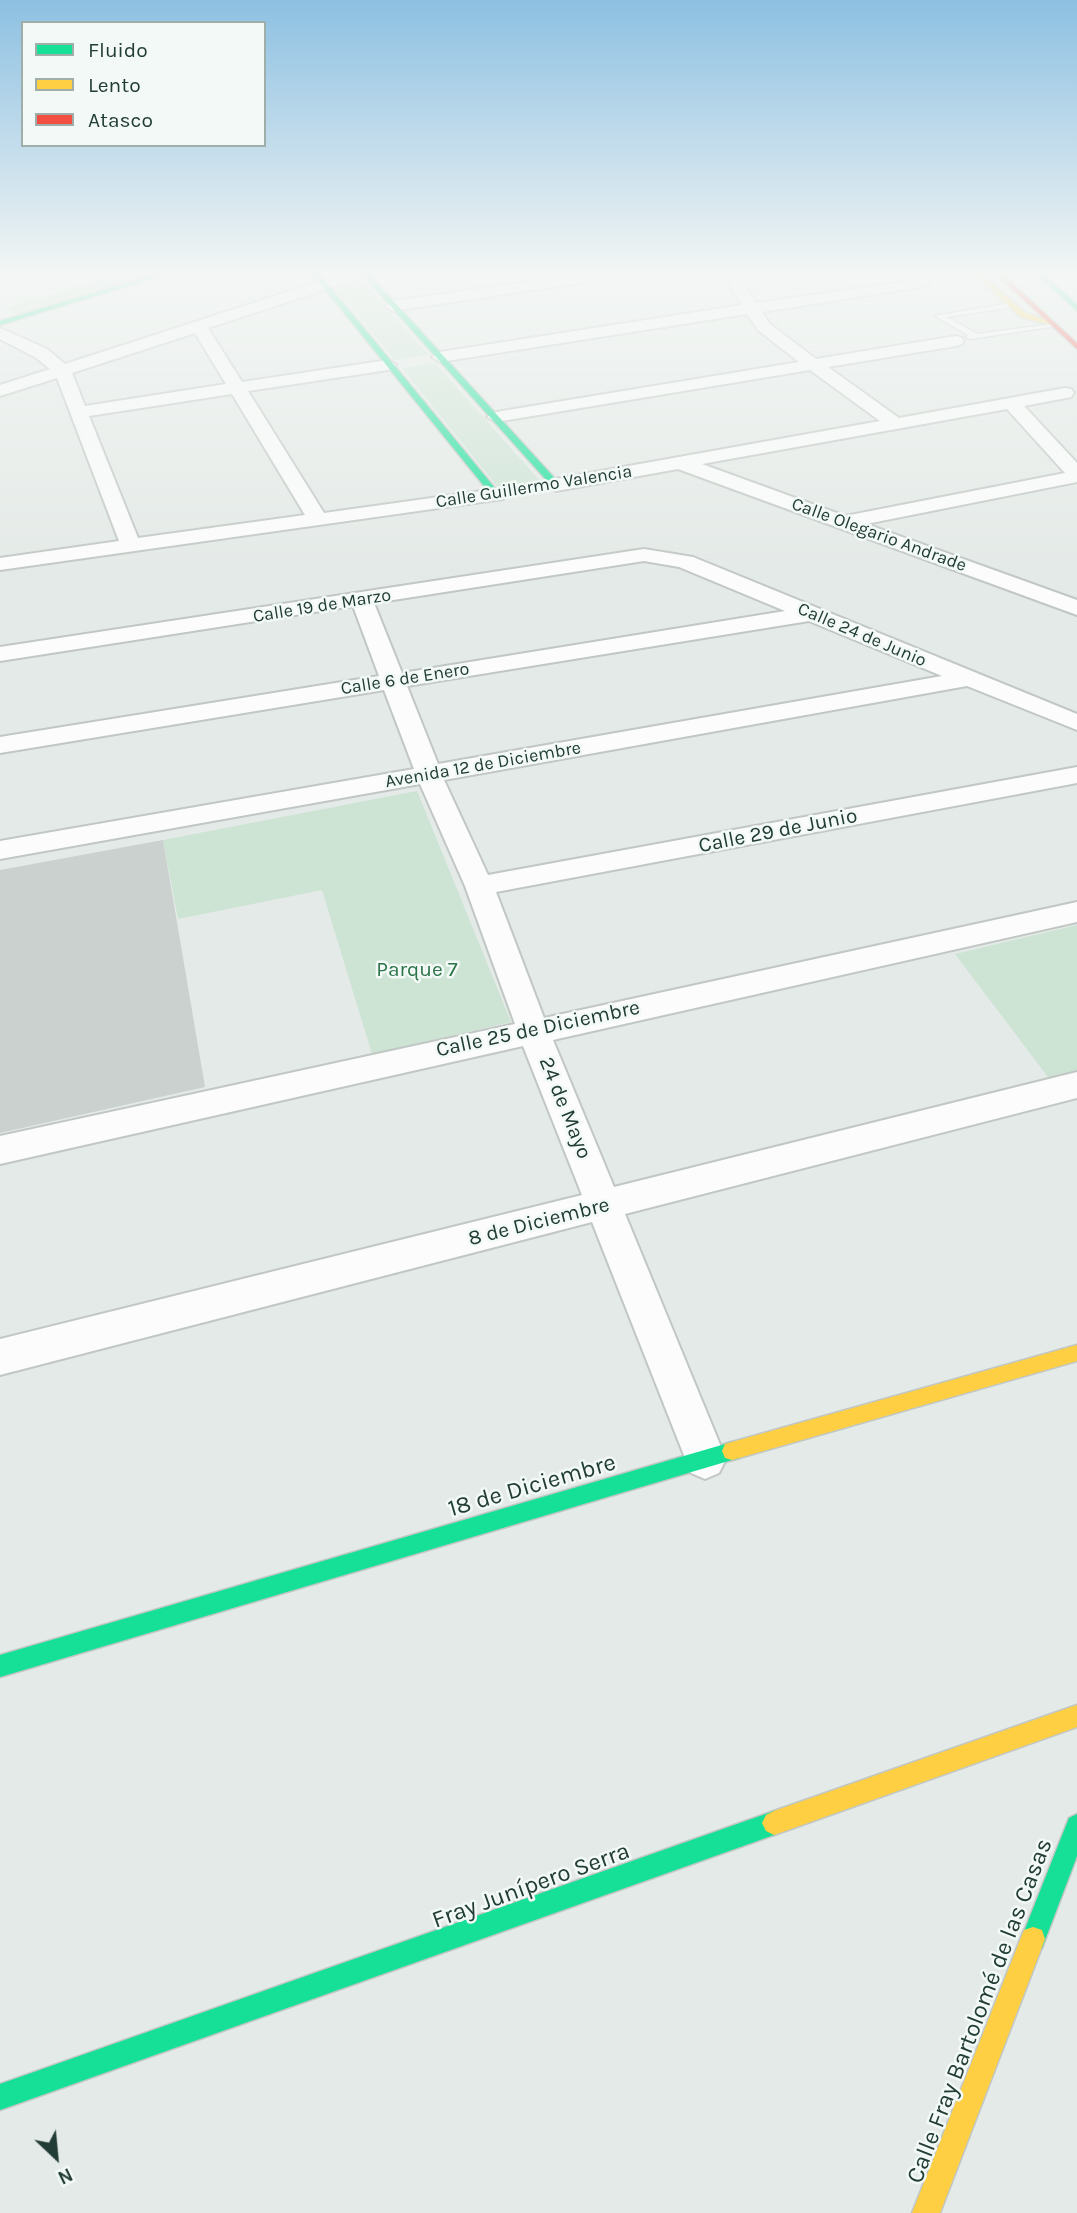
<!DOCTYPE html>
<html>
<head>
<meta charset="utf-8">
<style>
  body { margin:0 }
  #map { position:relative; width:1077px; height:2213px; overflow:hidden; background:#e4eae7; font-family:Karla,sans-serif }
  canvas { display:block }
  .legend { position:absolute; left:21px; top:21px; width:245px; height:126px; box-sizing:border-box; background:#f2f9f6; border:2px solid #9faea9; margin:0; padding:9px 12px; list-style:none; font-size:21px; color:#223d36 }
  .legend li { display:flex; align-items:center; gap:14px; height:35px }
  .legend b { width:35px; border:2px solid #9faea9 }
  .north { position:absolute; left:21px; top:2122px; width:70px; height:70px; -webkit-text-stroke:5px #f2f9f6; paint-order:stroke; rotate:154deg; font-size:19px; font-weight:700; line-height:28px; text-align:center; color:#223d36 }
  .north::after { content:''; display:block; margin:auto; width:24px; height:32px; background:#223d36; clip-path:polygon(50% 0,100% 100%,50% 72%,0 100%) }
</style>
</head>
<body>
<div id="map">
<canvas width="1077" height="2213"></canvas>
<ul class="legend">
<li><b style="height:9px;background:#16e098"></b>Fluido</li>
<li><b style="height:9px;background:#ffcf43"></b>Lento</li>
<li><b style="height:9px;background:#f24e42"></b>Atasco</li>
</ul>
<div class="north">N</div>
</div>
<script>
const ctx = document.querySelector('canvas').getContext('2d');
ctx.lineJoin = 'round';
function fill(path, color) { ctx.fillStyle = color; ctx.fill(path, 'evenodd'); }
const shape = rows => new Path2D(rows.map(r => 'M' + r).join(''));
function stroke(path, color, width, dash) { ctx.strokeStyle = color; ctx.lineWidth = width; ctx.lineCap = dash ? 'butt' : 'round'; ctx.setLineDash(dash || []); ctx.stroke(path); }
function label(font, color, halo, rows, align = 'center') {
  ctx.font = font + ' Karla,sans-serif'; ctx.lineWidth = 5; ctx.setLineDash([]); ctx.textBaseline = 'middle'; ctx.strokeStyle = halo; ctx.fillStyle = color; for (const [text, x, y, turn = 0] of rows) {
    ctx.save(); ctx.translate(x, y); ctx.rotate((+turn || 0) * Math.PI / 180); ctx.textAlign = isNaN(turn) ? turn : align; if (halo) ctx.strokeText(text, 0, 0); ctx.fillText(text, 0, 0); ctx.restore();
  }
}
fill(shape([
  [128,272,163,272,21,315,5,308],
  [363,282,429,355,395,360,334,287],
  [435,363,541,482,499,489,402,368],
  [417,791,511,1022,372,1054,322,890,178,919,163,840],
  [1077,925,1077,1079,1054,1085,955,954]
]), '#cde3d4');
fill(shape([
  [163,840,205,1087,0,1133,0,870]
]), '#cbd1cf');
const lane = shape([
  [1011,303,1014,307,947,317,977,334,1053,324,1057,326,970,339,966,337,968,335,935,316,1011,303]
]);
const street = shape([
  [349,272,372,272,370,275,208,328,242,382,388,360,396,365,388,370,248,391,324,513,496,489,503,491,506,495,503,499,0,570,0,558,119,541,57,378,0,396,0,385,50,369,35,357,0,339,0,328,47,349,65,364,349,272],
  [195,333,226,384,85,406,72,373,195,333],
  [232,394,305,515,138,538,89,416,232,394],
  [594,272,633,272,626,276,393,311,385,306,393,301,594,272],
  [721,272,736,272,756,303,926,279,929,282,921,287,762,312,770,324,816,359,956,336,962,338,964,341,962,344,956,346,828,367,899,418,1065,388,1071,389,1074,393,1071,397,1024,406,1077,463,1077,482,866,524,1077,600,1077,615,678,469,556,491,546,485,556,479,880,421,810,370,496,422,487,417,496,412,799,362,758,330,747,314,440,362,432,357,440,352,742,305,721,272],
  [1007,409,1065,473,845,516,702,464,1007,409],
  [644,549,693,557,1077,714,1077,730,967,686,444,780,488,875,1077,767,1077,783,496,892,544,1018,1077,902,1077,922,553,1040,614,1187,1077,1072,1077,1098,625,1214,726,1459,719,1473,705,1479,691,1473,592,1222,0,1375,0,1339,582,1195,523,1046,0,1164,0,1136,515,1024,465,886,420,784,0,859,0,841,414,769,384,690,0,753,0,737,379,676,353,606,0,661,0,647,644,549],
  [644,561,679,567,785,611,402,673,374,603,644,561],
  [809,621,942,676,438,764,407,686,809,621]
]);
const fast = shape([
  [163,272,174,272,0,325,0,321,163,272],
  [311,272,318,272,498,492,549,483,360,272,367,272,559,483,559,487,493,497,311,272],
  [1035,272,1042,272,1077,305,1077,311,1035,272],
  [732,1442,739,1444,742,1451,739,1458,732,1460,0,1677,0,1655,732,1442],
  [774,1811,782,1815,786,1823,782,1831,774,1835,0,2110,0,2084,774,1811],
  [1077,1814,1077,1856,1042,1948,1033,1951,1024,1948,1021,1939,1069,1818,1077,1814]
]);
const slow = shape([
  [972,272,979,272,1026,313,1055,323,1051,325,1020,317,972,272],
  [1077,1345,1077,1361,732,1460,725,1458,722,1451,725,1444,732,1442,1077,1345],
  [1077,1705,1077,1727,774,1835,766,1831,762,1823,766,1815,774,1811,1077,1705],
  [1033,1927,1042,1930,1045,1939,940,2213,912,2213,1024,1930,1033,1927]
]);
const jam = shape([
  [993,272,1000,272,1077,343,1077,349,993,272]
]);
stroke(lane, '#c1c7c4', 3);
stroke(street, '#c1c7c4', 4);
stroke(fast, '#c0c7c4', 3);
stroke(slow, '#c0c7c4', 3);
stroke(jam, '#c0c7c4', 3);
fill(lane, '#fbfcfb');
fill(street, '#fbfcfb');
fill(fast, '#16e098');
fill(slow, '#ffcf43');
fill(jam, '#f24e42');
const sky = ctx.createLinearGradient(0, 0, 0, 582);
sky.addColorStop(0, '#8dc0e2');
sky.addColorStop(0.47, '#f3f6f4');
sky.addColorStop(1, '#f3f6f400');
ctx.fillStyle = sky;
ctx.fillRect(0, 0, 1077, 582);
label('18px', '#223d36', '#f2f9f6', [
  ["Calle Guillermo Valencia",534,487,-9],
  ["Calle Olegario Andrade",879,535,20],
  ["Calle 19 de Marzo",322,606,-9],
  ["Calle 24 de Junio",862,635,23],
  ["Calle 6 de Enero",405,679,-9],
  ["Avenida 12 de Diciembre",483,765,-10]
]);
label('21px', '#223d36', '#f2f9f6', [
  ["Calle 29 de Junio",778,831,-11],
  ["Calle 25 de Diciembre",538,1029,-12],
  ["24 de Mayo",565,1108,68],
  ["8 de Diciembre",539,1222,-14]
]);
label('21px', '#2c7449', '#f2f9f6', [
  ["Parque 7",417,970]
]);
label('24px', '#223d36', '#f2f9f6', [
  ["18 de Diciembre",532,1486,-16],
  ["Fray Junípero Serra",531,1886,-20],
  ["Calle Fray Bartolomé de las Casas",980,2011,-69]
]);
</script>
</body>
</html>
